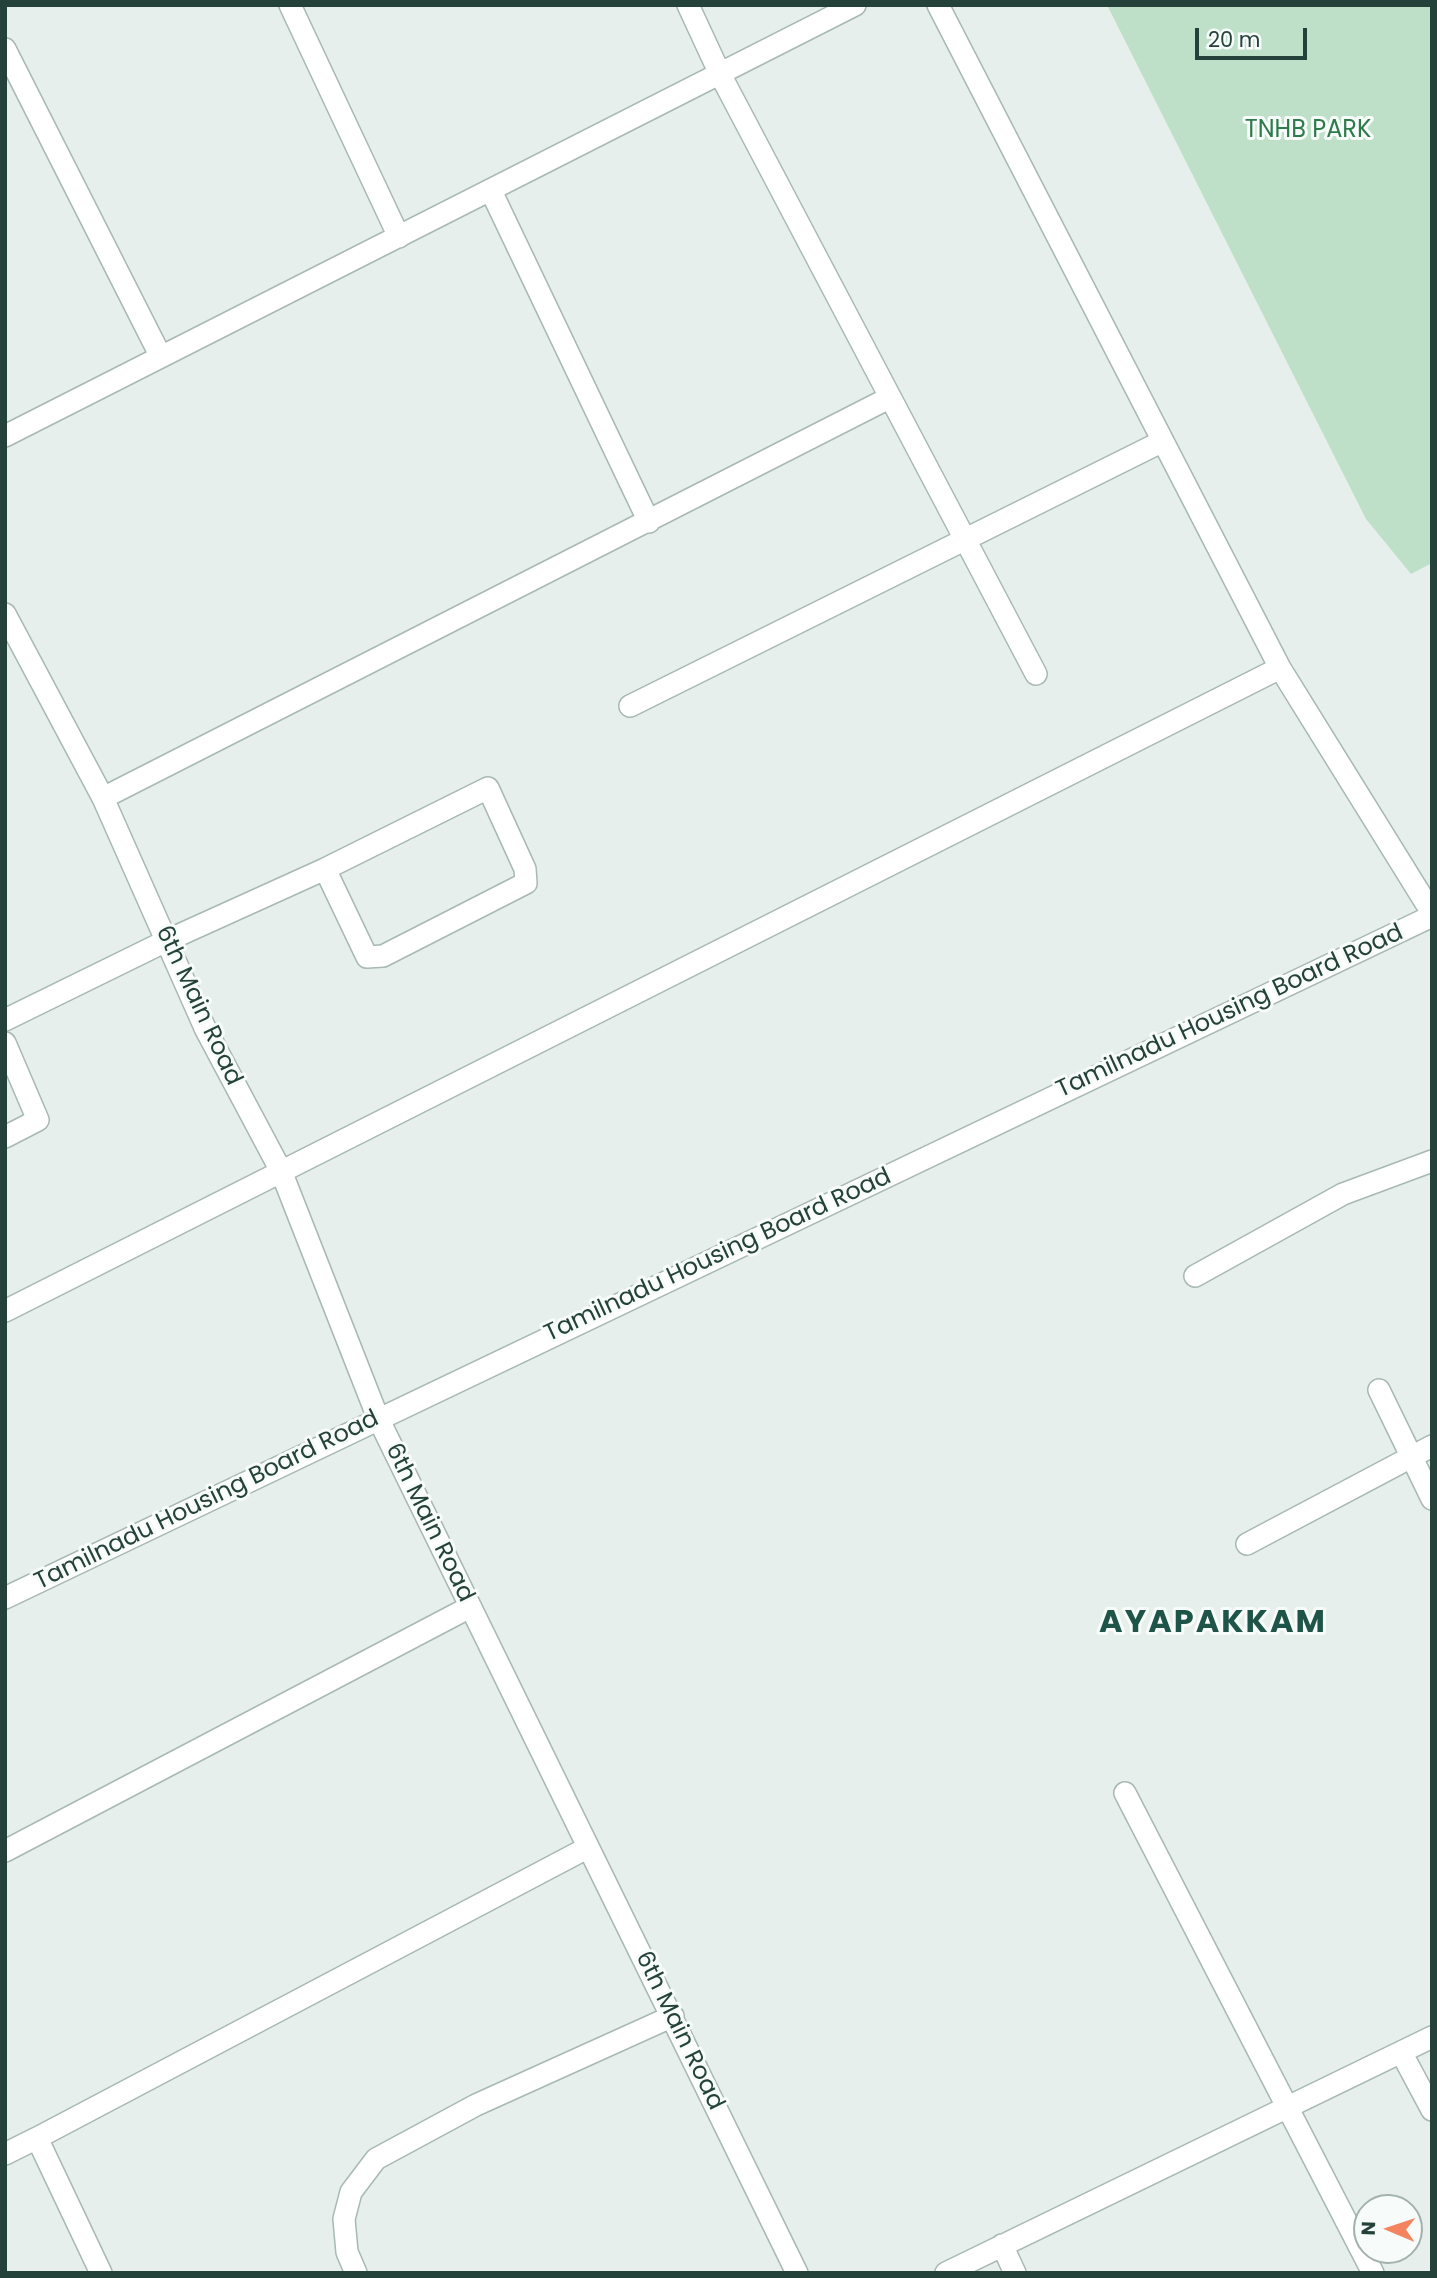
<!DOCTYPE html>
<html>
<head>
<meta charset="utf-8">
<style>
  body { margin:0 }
  #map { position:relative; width:1437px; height:2278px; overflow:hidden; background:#e6efeb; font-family:Poppins,sans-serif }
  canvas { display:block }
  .frame { position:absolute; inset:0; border:7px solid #24423a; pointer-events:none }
  .north { position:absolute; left:1353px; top:2194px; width:70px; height:70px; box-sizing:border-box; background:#f7fbf9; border:2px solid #a3b1ad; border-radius:50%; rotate:272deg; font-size:19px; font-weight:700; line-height:28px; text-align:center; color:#24423a }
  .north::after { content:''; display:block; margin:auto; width:24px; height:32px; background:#f4845f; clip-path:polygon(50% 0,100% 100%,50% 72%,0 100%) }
  .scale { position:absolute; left:1195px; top:28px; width:112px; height:32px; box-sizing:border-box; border:4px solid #24423a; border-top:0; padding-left:9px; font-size:21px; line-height:24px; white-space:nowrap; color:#24423a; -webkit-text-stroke:5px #f7fbf9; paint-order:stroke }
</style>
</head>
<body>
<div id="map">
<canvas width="1437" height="2278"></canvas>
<div class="frame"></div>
<div class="north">N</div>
<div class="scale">20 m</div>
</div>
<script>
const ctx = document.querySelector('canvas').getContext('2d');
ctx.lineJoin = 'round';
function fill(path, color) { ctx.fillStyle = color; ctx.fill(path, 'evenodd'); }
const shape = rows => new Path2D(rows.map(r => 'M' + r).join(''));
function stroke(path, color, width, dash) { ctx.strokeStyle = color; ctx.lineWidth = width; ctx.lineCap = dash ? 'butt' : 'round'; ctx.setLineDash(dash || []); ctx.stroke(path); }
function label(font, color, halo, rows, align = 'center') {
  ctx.font = font + ' Poppins,sans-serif'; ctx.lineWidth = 6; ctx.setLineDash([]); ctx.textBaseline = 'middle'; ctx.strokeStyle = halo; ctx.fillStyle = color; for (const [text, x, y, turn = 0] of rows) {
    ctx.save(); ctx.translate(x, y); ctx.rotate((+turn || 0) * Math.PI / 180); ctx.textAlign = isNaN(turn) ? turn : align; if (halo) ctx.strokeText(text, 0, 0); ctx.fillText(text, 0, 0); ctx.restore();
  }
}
fill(shape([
  [1107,5,1432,5,1432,563,1411,574,1366,519]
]), '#bfe0c8');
const minor = shape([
  [290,5,399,237],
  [688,5,720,74,1036,674],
  [938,5,1280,668,1432,913],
  [5,49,161,357],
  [491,191,649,522],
  [5,436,855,5],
  [5,614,103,798,205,1028,281,1171,378,1418,797,2273],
  [630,706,1161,442],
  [103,798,889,398],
  [5,1020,166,941,325,869,367,957,383,956,526,883,525,869,488,788,325,869],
  [5,1043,38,1120,5,1137],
  [1195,1276,1343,1194,1432,1161],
  [5,1311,1280,668],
  [1379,1390,1432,1499],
  [1247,1544,1432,1446],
  [5,1598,1432,916],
  [1125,1793,1373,2273],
  [5,1851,470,1607],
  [1401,2052,1432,2110],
  [37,2138,587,1848],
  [5,2154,37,2138,101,2273],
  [1002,2245,1015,2273],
  [356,2273,347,2252,344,2219,351,2192,376,2159,476,2105,673,2016],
  [946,2273,1432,2037]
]);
stroke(minor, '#a8b8b2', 24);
stroke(minor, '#fff', 21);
label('24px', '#2d7a4b', '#f7fbf9', [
  ["TNHB PARK",1308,131]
]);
label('24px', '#24423a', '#f7fbf9', [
  ["6th Main Road",198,1006,65],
  ["Tamilnadu Housing Board Road",1230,1012,-25],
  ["Tamilnadu Housing Board Road",718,1256,-25],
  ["Tamilnadu Housing Board Road",207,1501,-26],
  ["6th Main Road",429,1523,64],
  ["6th Main Road",679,2031,64]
]);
ctx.letterSpacing = '2px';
label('bold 32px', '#1f5548', '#f7fbf9', [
  ["AYAPAKKAM",1213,1624]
]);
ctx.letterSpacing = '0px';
</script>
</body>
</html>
